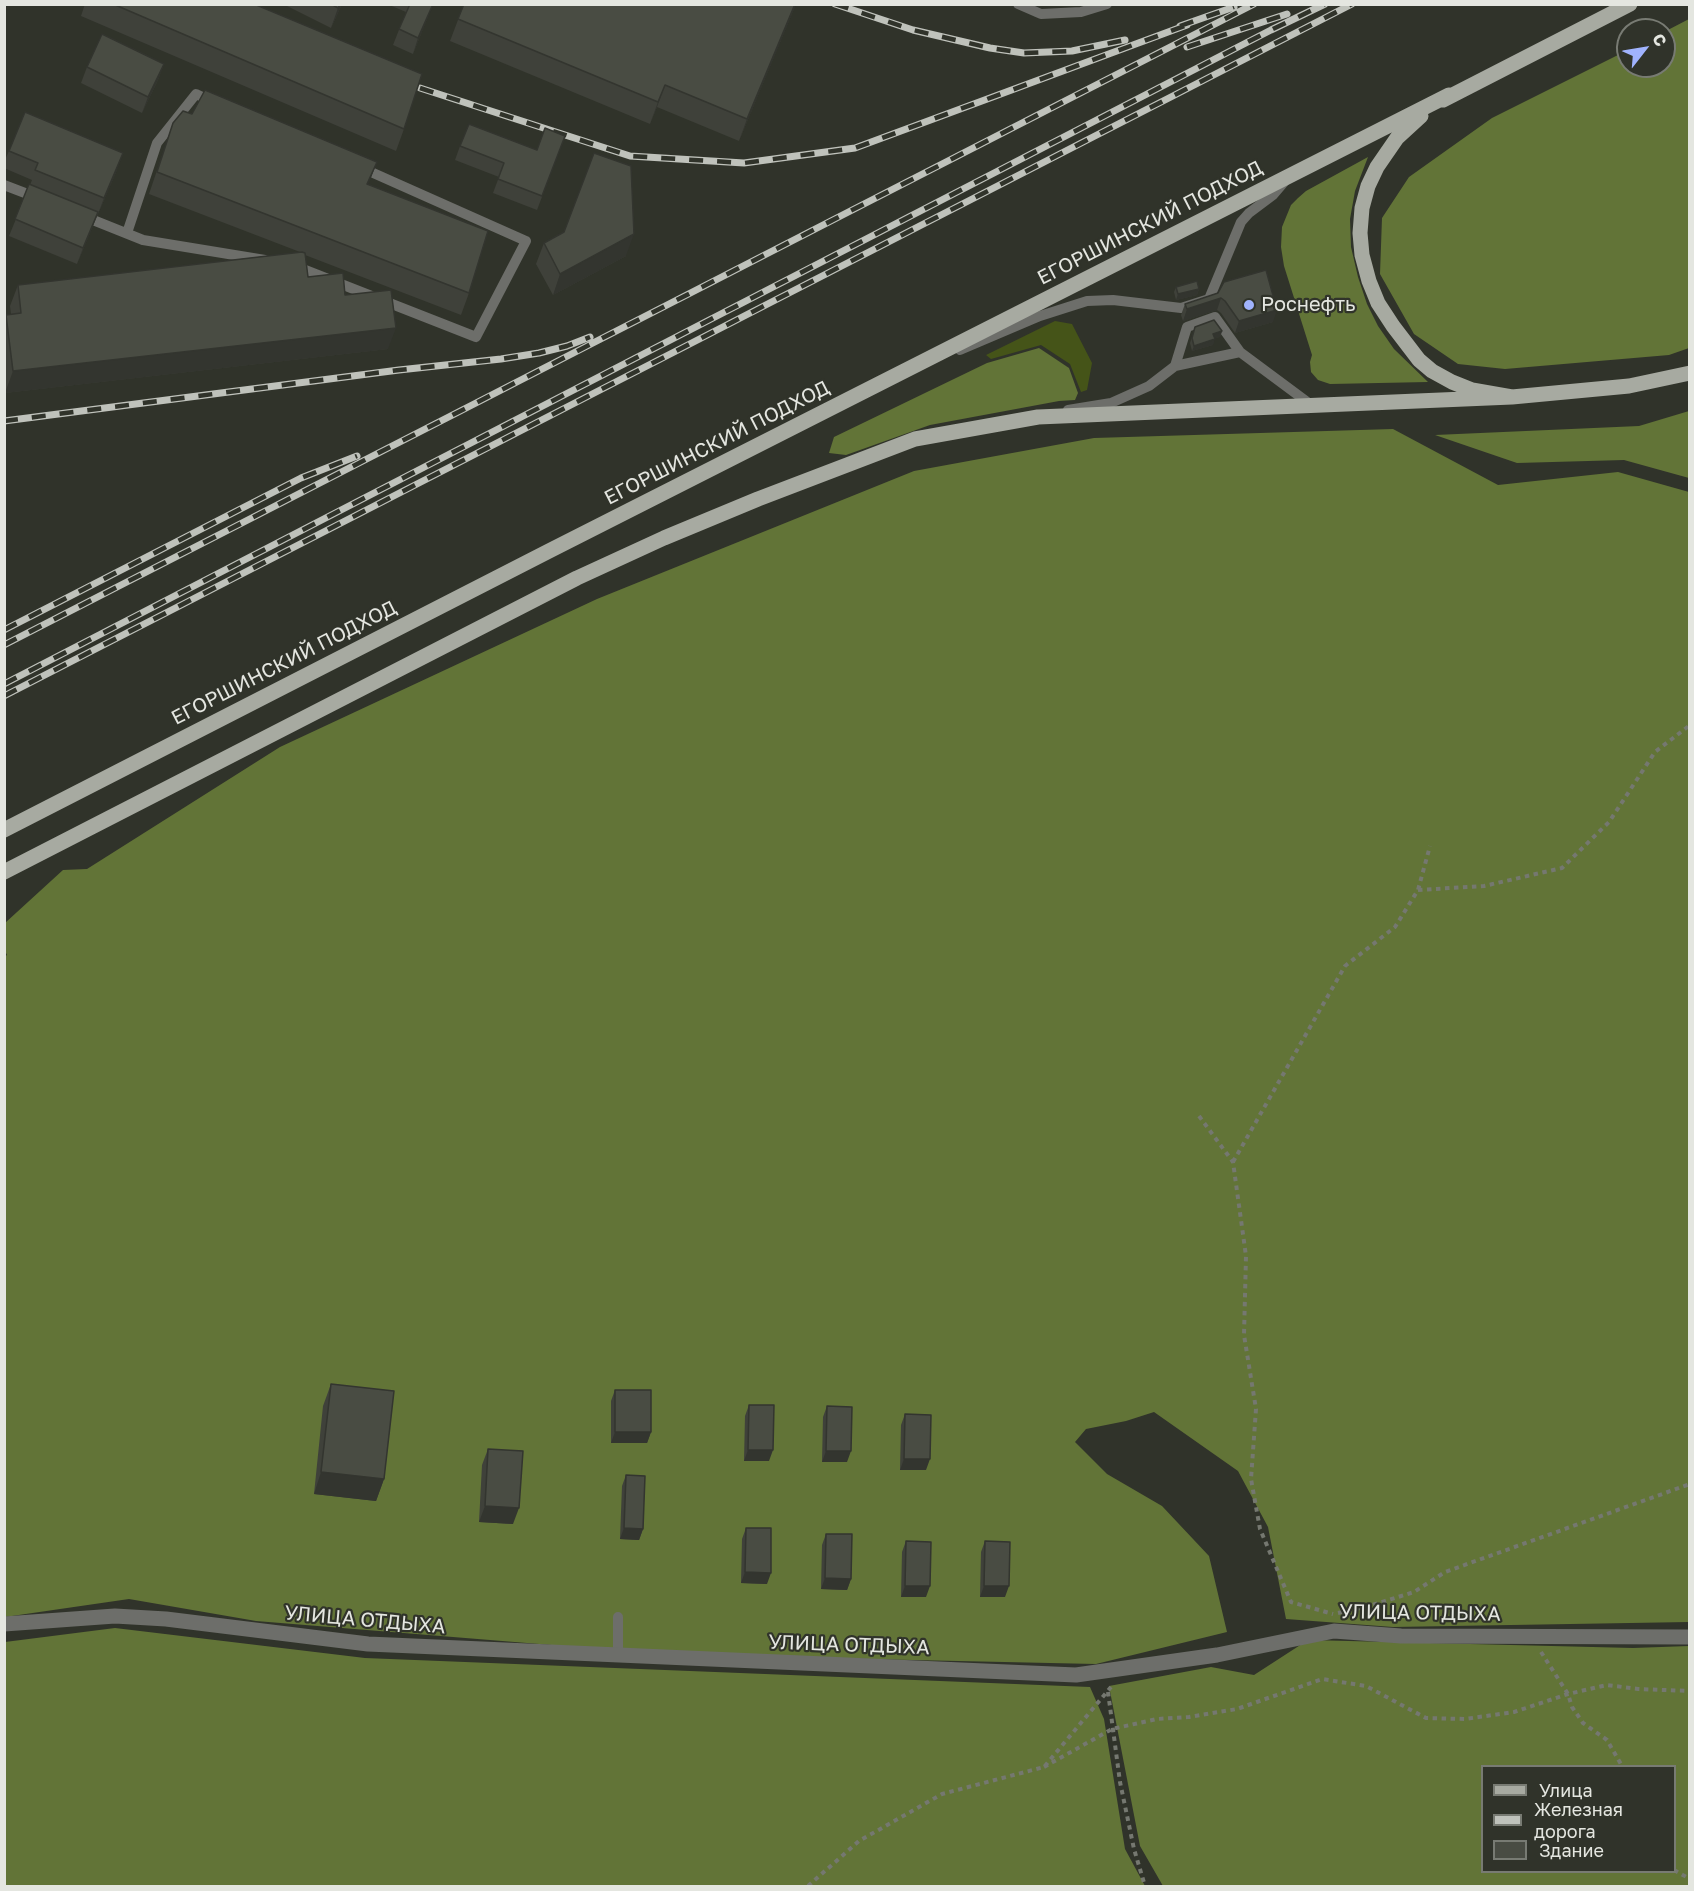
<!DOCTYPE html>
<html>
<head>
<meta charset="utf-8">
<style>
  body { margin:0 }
  #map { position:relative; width:1694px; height:1891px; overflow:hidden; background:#30332a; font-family:"Golos Text",sans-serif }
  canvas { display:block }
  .frame { position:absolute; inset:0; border:6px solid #e4e6e0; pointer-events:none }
  .legend { position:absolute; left:1481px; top:1765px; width:195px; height:108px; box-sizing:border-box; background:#30332a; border:2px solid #787b73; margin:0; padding:8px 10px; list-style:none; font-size:18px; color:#e4e6e0 }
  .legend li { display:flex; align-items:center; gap:12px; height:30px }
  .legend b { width:30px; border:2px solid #787b73 }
  .north { position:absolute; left:1616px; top:18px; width:60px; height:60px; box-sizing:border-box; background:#30332a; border:2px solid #787b73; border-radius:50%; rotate:59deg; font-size:16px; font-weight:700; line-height:24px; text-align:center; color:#e4e6e0 }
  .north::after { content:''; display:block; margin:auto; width:21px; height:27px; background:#a0b3fd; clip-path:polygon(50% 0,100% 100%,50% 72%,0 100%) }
</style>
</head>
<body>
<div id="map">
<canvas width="1694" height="1891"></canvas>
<div class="frame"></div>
<ul class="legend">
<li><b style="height:8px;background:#a7aaa1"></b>Улица</li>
<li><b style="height:8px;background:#bfc2bb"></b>Железная дорога</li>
<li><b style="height:16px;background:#494c43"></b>Здание</li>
</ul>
<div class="north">С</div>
</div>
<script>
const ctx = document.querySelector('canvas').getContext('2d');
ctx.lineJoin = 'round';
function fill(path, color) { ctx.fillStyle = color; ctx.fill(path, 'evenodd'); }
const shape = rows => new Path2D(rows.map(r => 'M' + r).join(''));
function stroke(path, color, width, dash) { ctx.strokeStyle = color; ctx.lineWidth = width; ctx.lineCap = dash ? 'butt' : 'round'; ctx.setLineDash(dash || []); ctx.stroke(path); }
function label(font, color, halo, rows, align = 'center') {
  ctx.font = font + ' "Golos Text",sans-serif'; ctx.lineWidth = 4.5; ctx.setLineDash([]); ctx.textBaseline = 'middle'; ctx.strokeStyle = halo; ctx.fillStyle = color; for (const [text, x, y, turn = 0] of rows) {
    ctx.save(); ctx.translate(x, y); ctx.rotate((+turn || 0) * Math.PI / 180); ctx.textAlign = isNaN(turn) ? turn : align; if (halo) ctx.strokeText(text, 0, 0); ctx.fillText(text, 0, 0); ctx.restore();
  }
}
fill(shape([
  [1055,321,1072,324,1092,363,1087,390,1081,392,1070,364,1041,345,991,359,986,355]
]), '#455418');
fill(shape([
  [1689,19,1689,348,1669,355,1505,369,1458,364,1414,334,1380,274,1382,218,1409,177,1492,118,1628,50,1628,66,1664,66,1664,32],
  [1368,157,1355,191,1350,219,1351,247,1358,277,1367,304,1378,326,1394,349,1428,382,1330,384,1318,380,1311,372,1310,362,1312,355,1284,266,1281,247,1282,227,1291,205,1298,198,1306,191],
  [1039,348,1069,368,1078,393,1075,400,1059,401,930,425,846,455,829,453,834,437,987,363],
  [1689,411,1689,478,1624,460,1517,463,1435,435,1639,426],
  [1393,429,1498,485,1618,472,1689,492,1689,1622,1393,1627,1286,1619,1268,1527,1238,1471,1154,1412,1126,1421,1086,1429,1075,1442,1107,1474,1162,1506,1209,1556,1227,1632,1096,1664,866,1659,613,1650,256,1621,129,1599,5,1617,4,957,7,955,5,951,5,923,63,870,87,869,280,747,597,599,914,471,1094,438],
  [115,1628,365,1658,1090,1687,1104,1719,1125,1849,1145,1886,5,1886,5,1642],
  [1308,1640,1633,1648,1689,1646,1689,1886,1163,1886,1140,1846,1109,1686,1211,1667,1254,1675],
  [1482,1766,1674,1766,1674,1872,1482,1872]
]), '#627437');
stroke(shape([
  [1418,890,1484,886,1562,868,1609,822,1655,752,1690,725],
  [1199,1116,1233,1162,1246,1256,1244,1335,1256,1409,1251,1479,1260,1529,1291,1602,1333,1614],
  [1233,1162,1345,966,1395,927,1418,890,1430,846],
  [1338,1613,1369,1606,1414,1592,1445,1572,1690,1484],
  [1541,1652,1568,1694,1572,1707,1583,1723,1607,1740,1622,1766],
  [1108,1692,1120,1782,1134,1849,1145,1886],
  [1044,1767,1112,1729,1157,1719,1189,1717,1237,1709,1322,1679,1366,1686,1426,1718,1465,1719,1514,1712,1568,1694,1607,1685,1638,1689,1690,1691],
  [1674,1870,1690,1879],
  [808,1886,859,1841,942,1794,1044,1767,1111,1687]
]), '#757870', 4, [4.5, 4.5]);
stroke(shape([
  [1018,4,1041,14,1081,12,1107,4],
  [4,185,38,198],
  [83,216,143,240,265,260],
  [127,233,157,143,196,94,213,102],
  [295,266,476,337,526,241,362,168],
  [960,350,1040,316,1087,301,1113,300,1181,308,1209,299,1241,222,1249,213,1273,195,1285,181],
  [1175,366,1240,352],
  [1068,410,1111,403,1149,386,1175,366,1187,327,1215,317,1240,352,1310,404],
  [618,1617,618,1657]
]), '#6d6e6a', 10);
stroke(shape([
  [4,1624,115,1616,166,1619,368,1644,1076,1675,1217,1655,1334,1631,1401,1636,1690,1637]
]), '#6d6e6a', 15);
stroke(shape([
  [1443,100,1630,4],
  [1421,116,1397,138,1377,167,1368,186,1362,208,1360,233,1362,255,1369,281,1378,303,1393,326,1419,360,1432,371,1452,382,1472,390,1512,397,1629,386,1690,373],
  [4,830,549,551,1449,95],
  [4,872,577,578,664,538,758,499,915,439,1038,417,1512,397]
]), '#a7aaa1', 15);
const rail = shape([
  [835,4,913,30,990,48,1024,53,1072,51,1125,40],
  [1180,26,1234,7],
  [1187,47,1287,14],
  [420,88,630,156,744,163,855,148,1187,25],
  [4,421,399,370,501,359,539,353,567,346,590,337],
  [4,630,301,478,357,456],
  [4,645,1254,4],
  [4,684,1271,30,1325,4],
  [4,696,1352,4]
]);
stroke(rail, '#bfc2bb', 7);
stroke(rail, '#30332a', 4.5, [14]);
fill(shape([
  [85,4,254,4,404,129,396,151,81,16],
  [283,4,342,4,331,28],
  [387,4,433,4,413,54,393,45,406,12],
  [464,4,796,4,739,141,657,107,650,124,450,41],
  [164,64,158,80,142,113,81,83,87,67],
  [173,123,369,184,469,293,461,315,305,255,308,277,345,295,388,349,5,393,4,320,6,315,11,314,10,306,18,285,300,252,149,194],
  [565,136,537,210,493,193,499,177,455,160,460,146,537,150],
  [9,151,117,170,98,214,77,264,9,236,32,180,4,168,4,162],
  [544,243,626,256,553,295,536,264],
  [1176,287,1199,289,1197,295,1176,300,1174,292],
  [1218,293,1273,322,1235,333,1221,313,1217,310,1183,321,1181,315,1185,304],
  [1195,327,1222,331,1220,337,1214,338,1213,345,1192,351,1190,343],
  [331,1384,384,1479,376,1501,314,1494,323,1406],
  [615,1390,651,1432,647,1443,611,1443,611,1401],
  [749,1405,769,1461,744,1461,745,1416],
  [827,1406,847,1462,822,1462,823,1417],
  [905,1414,926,1470,900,1470,901,1425],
  [488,1449,513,1524,479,1522,482,1465],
  [626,1475,643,1529,639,1540,620,1539,622,1486],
  [746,1528,767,1584,741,1583,742,1539],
  [826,1534,851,1579,847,1590,821,1589,822,1545],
  [906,1541,926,1597,901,1597,902,1552],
  [985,1541,1005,1597,980,1597,981,1552]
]), '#3f413a');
fill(shape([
  [340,4,342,4,331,28,338,8],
  [433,4,413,54,418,38],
  [795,4,796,4,739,141,747,119],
  [164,64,158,80,142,113,148,97],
  [665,85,657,107,650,124,658,102],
  [123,153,117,170,98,214,104,198],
  [377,162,369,183,359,205,367,184],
  [98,212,92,228,77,264,83,248],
  [634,234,626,256,553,295,560,274],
  [1199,289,1197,295,1176,300,1178,294],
  [1221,298,1217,310,1183,321,1187,309],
  [1277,310,1273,322,1235,333,1239,321],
  [396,328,388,349,5,393,13,371],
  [1222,331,1220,337,1211,339,1213,334],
  [1215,339,1213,345,1192,351,1194,346],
  [615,1432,651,1432,647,1443,611,1443],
  [748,1450,773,1450,769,1461,744,1461],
  [826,1451,851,1451,847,1462,822,1462],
  [904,1459,930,1459,926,1470,900,1470],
  [321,1472,384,1479,376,1501,314,1494],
  [485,1506,519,1508,513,1524,479,1522],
  [624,1528,643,1529,639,1540,620,1539],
  [745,1572,771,1573,767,1584,741,1583],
  [825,1578,851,1579,847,1590,821,1589],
  [905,1586,930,1586,926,1597,901,1597],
  [984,1586,1009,1586,1005,1597,980,1597]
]), '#33352f');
const building = shape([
  [113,4,254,4,422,74,404,129,113,4],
  [331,4,340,4,338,8,331,4],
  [410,4,433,4,418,38,399,29,410,4],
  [464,4,795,4,747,119,665,85,658,102,458,19,464,4],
  [102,34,164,64,148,97,87,67,102,34],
  [205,90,377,162,367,184,488,231,469,293,157,172,173,123,183,111,192,114,205,90],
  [25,112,123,153,104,198,35,170,38,163,9,151,25,112],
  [469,124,537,150,545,128,565,136,542,196,498,179,504,163,460,146,469,124],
  [594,153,631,166,634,234,560,274,544,243,564,232,594,153],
  [29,184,98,212,83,248,15,219,29,184],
  [302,252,305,253,308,277,343,273,345,295,391,290,396,328,13,371,6,315,21,313,18,285,302,252],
  [1266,270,1277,310,1239,321,1225,301,1221,298,1187,309,1185,304,1218,293,1224,282,1266,270],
  [1197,281,1199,289,1178,294,1176,287,1197,281],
  [1214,320,1222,331,1213,334,1215,339,1194,346,1192,338,1195,327,1214,320],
  [331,1384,394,1391,384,1479,321,1472,331,1384],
  [615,1390,651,1390,651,1432,615,1432,615,1390],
  [749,1405,774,1405,773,1450,748,1450,749,1405],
  [827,1406,852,1407,851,1451,826,1451,827,1406],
  [905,1414,931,1415,930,1459,904,1459,905,1414],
  [488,1449,523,1451,519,1508,485,1506,488,1449],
  [626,1475,645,1476,643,1529,624,1528,626,1475],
  [746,1528,771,1528,771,1573,745,1572,746,1528],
  [826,1534,852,1534,851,1579,825,1578,826,1534],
  [906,1541,931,1542,930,1586,905,1586,906,1541],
  [985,1541,1010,1542,1009,1586,984,1586,985,1541]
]);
fill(building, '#494c43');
stroke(building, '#33352f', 1.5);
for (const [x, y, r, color] of [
  [1249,305,6,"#a0b3fd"]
]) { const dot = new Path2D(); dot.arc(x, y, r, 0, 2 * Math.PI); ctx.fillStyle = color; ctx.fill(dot); stroke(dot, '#30332a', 2); }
label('20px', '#e4e6e0', '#30332a', [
  ["ЕГОРШИНСКИЙ ПОДХОД",1150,223,-27],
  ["ЕГОРШИНСКИЙ ПОДХОД",717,443,-27],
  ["ЕГОРШИНСКИЙ ПОДХОД",284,663,-27],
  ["УЛИЦА ОТДЫХА",1420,1613,1],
  ["УЛИЦА ОТДЫХА",365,1620,5],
  ["УЛИЦА ОТДЫХА",849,1645,2]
]);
label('20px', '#e4e6e0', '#30332a', [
  ["Роснефть",1261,305]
], 'left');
</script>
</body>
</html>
